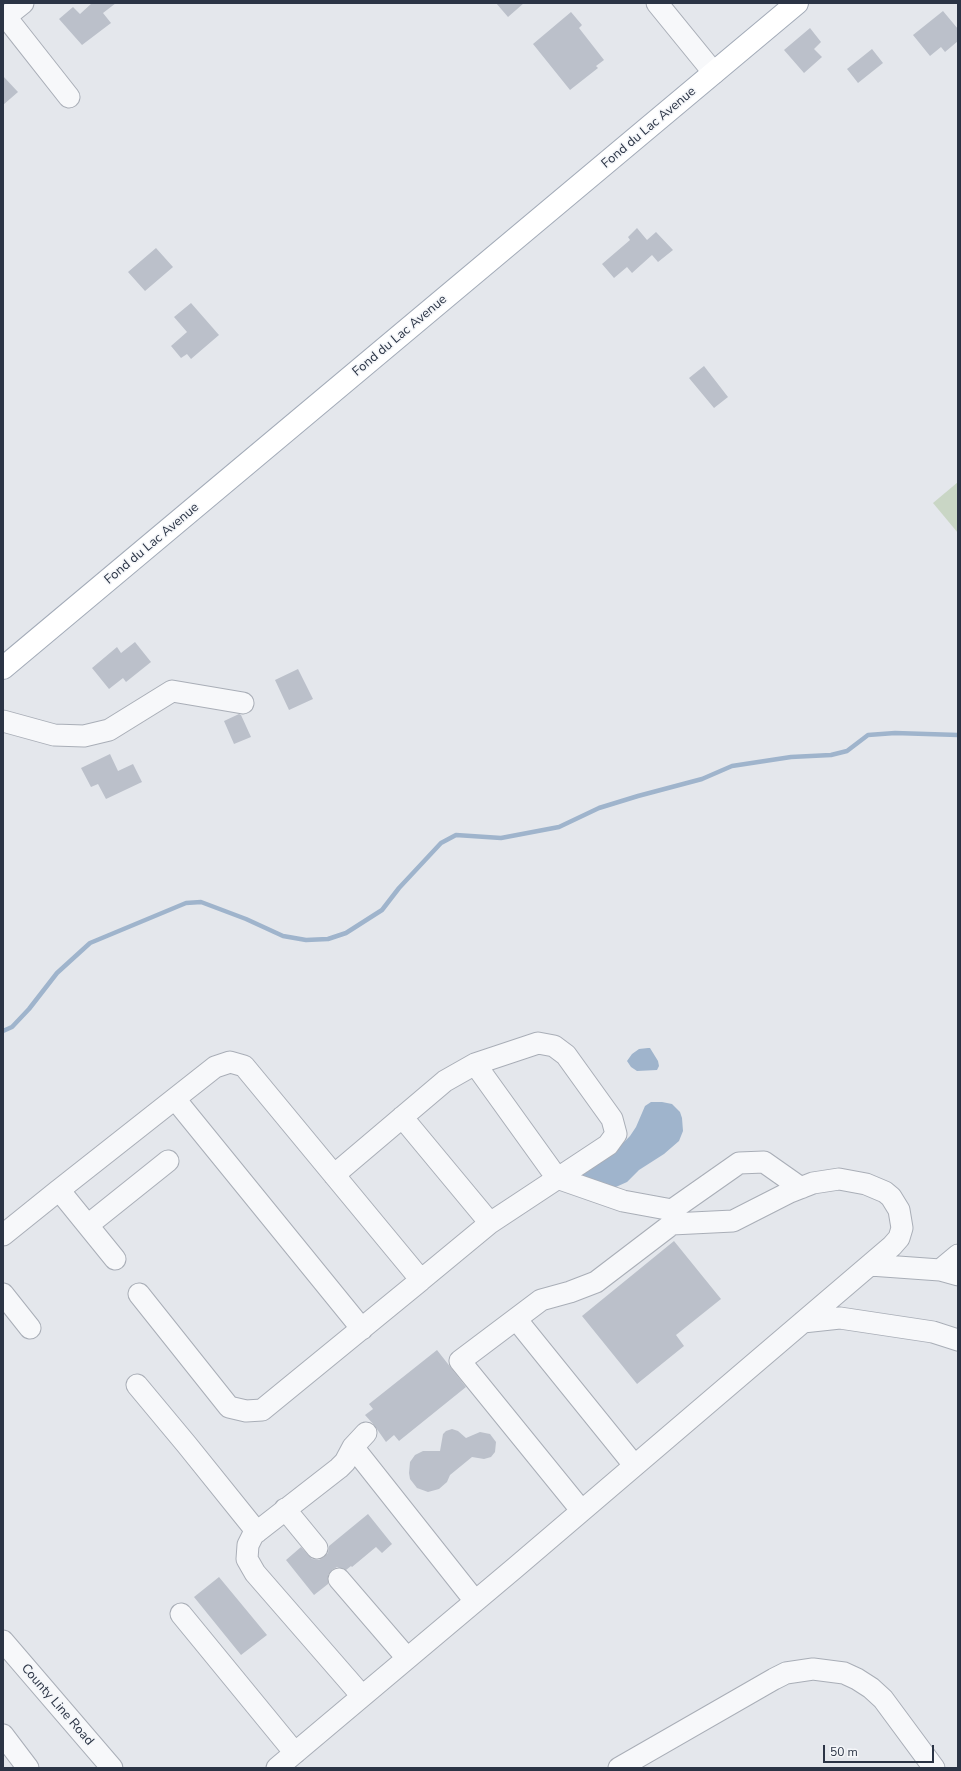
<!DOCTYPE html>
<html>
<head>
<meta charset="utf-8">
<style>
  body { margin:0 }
  #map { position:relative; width:961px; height:1771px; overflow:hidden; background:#e4e7ec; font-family:"Nunito Sans",sans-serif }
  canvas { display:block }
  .frame { position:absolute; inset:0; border:4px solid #2b3445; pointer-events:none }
  .scale { position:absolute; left:823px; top:1745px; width:111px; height:18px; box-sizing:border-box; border:2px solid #2b3445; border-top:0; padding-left:5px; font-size:12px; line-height:14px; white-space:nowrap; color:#2b3445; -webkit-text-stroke:3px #f4f6f9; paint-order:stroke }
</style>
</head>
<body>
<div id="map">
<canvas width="961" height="1771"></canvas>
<div class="frame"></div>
<div class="scale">50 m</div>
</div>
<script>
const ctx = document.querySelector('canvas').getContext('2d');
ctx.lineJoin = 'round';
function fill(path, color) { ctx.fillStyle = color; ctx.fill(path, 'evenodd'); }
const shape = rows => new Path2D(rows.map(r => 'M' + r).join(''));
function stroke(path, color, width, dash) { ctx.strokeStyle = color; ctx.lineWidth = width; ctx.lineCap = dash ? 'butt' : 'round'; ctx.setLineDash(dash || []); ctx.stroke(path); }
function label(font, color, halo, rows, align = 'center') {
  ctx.font = font + ' "Nunito Sans",sans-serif'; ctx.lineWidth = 3; ctx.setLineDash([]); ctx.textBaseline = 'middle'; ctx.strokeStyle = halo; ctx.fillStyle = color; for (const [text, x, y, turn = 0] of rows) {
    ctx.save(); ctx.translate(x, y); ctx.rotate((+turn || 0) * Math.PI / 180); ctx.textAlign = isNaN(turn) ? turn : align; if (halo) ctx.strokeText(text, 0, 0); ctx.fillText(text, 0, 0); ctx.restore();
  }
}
fill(shape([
  [958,482,958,533,933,503]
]), '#c9d6c5');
fill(shape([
  [648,1048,650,1048,658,1061,659,1066,657,1070,637,1071,631,1067,627,1061,632,1054,639,1049],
  [651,1102,662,1102,672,1104,680,1112,682,1118,683,1131,679,1141,664,1154,639,1170,627,1182,607,1191,584,1186,581,1174,620,1146,630,1136,636,1127,645,1106]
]), '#9fb4cc');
stroke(shape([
  [3,1031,12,1027,29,1009,57,973,90,943,186,903,201,902,246,919,283,936,306,940,328,939,346,933,382,910,399,888,441,843,456,835,501,838,559,827,599,808,638,796,702,779,732,766,791,757,831,755,847,751,868,735,895,733,958,735]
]), '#9fb4cc', 4.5);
fill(shape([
  [92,3,116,3,103,13,111,23,82,45,59,19,73,7,80,14],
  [496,3,524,3,508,17],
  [943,11,958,29,958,41,945,52,941,47,930,56,913,35],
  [571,12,582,25,579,28,604,60,596,66,598,68,570,90,533,44],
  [810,28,821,42,814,49,822,57,804,73,784,50],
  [872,49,883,63,858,83,847,69],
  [3,76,18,92,3,105],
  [637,228,647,240,656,232,673,250,658,262,652,255,632,273,627,267,614,278,602,264,630,240,628,237],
  [156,248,173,267,145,291,128,272],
  [191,303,219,335,191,359,187,354,181,358,171,346,187,332,174,317],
  [704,366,728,397,714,408,689,378],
  [135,642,151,662,126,682,123,678,109,689,92,668,117,647,121,653],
  [298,669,313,699,289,710,275,680],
  [239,714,241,715,251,737,234,744,224,721],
  [110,754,118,771,133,764,142,782,106,799,98,784,91,787,81,768],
  [674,1241,721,1299,676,1335,684,1346,637,1384,582,1316],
  [437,1350,466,1387,399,1441,394,1435,386,1442,374,1425,365,1415,373,1409,369,1404],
  [452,1429,458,1431,466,1438,480,1432,490,1434,496,1442,495,1452,491,1457,484,1459,472,1457,450,1475,447,1482,439,1489,428,1492,417,1488,410,1479,409,1473,410,1462,415,1455,423,1451,440,1451,443,1434,446,1431],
  [368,1514,392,1544,382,1553,376,1547,352,1567,351,1566,346,1570,337,1567,332,1570,328,1575,328,1584,314,1595,286,1560,301,1547,312,1559,319,1560,324,1557,328,1553,329,1546],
  [219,1577,267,1635,241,1655,194,1597]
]), '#bbc0ca');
const minor = shape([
  [657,3,714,73],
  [6,17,69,97],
  [3,19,23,3],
  [3,721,54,735,84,736,109,730,172,691,243,703],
  [475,1064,557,1178,623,1201,672,1210,739,1163,764,1162,801,1188],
  [175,1099,362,1329],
  [402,1117,490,1223],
  [334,1175,445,1081,475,1064,538,1043,554,1046,566,1055,612,1119,616,1134,608,1145,490,1223,421,1280],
  [59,1190,215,1067,230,1062,244,1066,421,1280,262,1410,246,1411,229,1407,139,1294],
  [88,1225,168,1161],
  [3,1235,59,1190,115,1259],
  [870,1265,940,1270,958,1275],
  [940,1270,958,1255],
  [3,1294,30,1328],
  [516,1319,634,1465],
  [803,1322,840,1318,933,1332,958,1340],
  [137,1385,187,1445,257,1532],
  [353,1447,475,1601],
  [285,1509,317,1548],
  [339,1579,407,1658],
  [181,1614,295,1753],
  [3,1641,112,1768],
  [362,1696,255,1573,247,1559,248,1545,253,1535,339,1468,345,1462,353,1447,366,1433],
  [3,1735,28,1768],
  [277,1768,516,1567,892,1246,899,1238,902,1228,899,1210,891,1197,885,1192,866,1184,839,1179,813,1183,790,1192,733,1221,672,1224,596,1282,570,1292,541,1300,460,1361,581,1510],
  [619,1768,774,1679,786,1673,813,1669,844,1673,857,1679,871,1688,883,1699,934,1768]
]);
const major = shape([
  [3,668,797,3]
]);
stroke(minor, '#a9aeb7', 23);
stroke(major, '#a3abb8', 24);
stroke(minor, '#f7f8fa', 21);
stroke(major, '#fff', 22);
label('13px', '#2b3445', '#f4f6f9', [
  ["Fond du Lac Avenue",649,128,-40],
  ["Fond du Lac Avenue",400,336,-40],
  ["Fond du Lac Avenue",152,544,-40],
  ["County Line Road",57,1705,49]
]);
</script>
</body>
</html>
